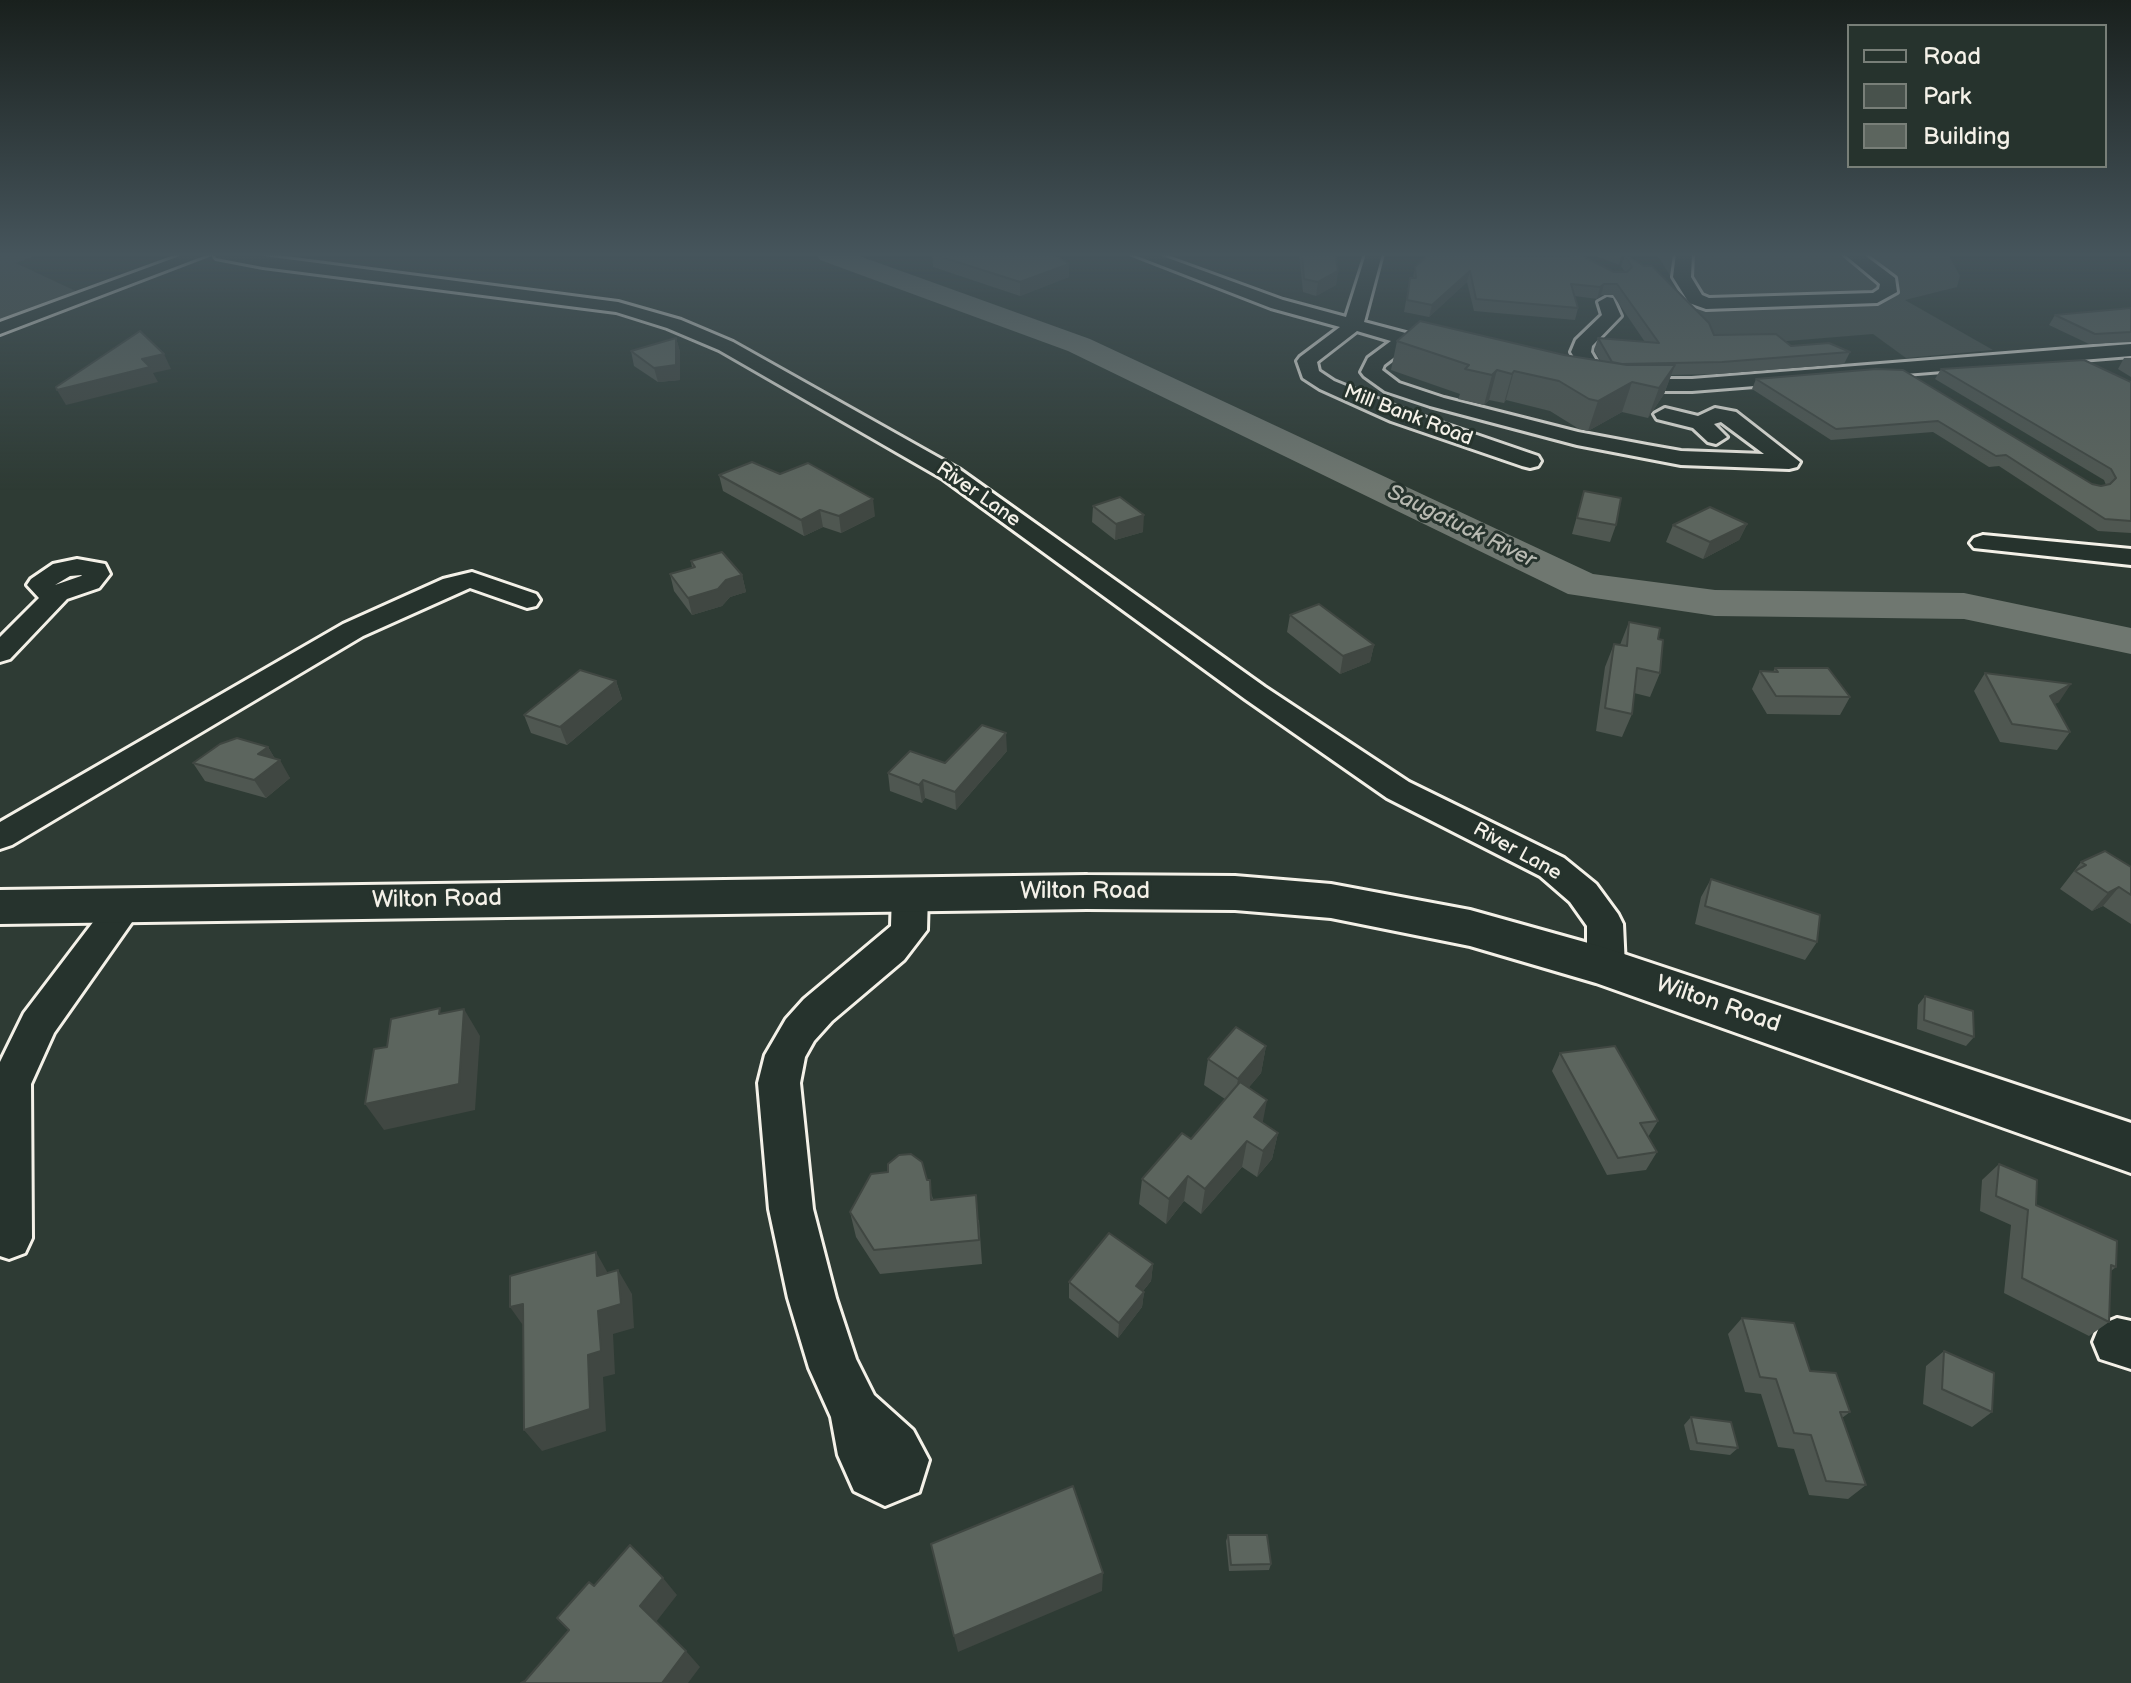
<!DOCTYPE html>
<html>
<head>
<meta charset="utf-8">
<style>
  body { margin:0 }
  #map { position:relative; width:2131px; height:1683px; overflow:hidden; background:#2e3b34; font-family:"Balsamiq Sans",sans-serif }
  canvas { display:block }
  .legend { position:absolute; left:1847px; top:24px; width:260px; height:144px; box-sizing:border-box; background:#26332d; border:2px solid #787f78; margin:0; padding:10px 14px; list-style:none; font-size:24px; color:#f4f1e8 }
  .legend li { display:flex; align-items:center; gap:16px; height:40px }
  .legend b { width:40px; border:2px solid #787f78 }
</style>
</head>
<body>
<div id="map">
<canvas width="2131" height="1683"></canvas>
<ul class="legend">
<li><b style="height:10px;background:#26332d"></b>Road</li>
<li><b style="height:22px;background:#48524c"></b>Park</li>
<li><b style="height:22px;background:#5c655e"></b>Building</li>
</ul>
</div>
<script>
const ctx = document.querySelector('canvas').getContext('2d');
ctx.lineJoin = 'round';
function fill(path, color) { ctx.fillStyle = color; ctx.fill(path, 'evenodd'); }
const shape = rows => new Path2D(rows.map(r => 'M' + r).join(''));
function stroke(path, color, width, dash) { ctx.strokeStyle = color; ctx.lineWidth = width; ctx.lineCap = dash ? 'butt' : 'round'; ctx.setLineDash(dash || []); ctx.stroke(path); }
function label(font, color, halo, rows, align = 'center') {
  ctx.font = font + ' "Balsamiq Sans",sans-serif'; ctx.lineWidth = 6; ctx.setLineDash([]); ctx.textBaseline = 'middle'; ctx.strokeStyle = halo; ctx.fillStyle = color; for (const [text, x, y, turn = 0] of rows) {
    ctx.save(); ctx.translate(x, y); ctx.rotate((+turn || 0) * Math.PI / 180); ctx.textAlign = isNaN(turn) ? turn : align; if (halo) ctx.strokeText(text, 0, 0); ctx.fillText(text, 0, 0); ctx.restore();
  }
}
fill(shape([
  [0,254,40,254,16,263,82,294,0,325],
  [1948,254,1960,276,1957,287,1905,300,1993,350,1906,358,1873,334,1715,347,1657,255]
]), '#48524c');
fill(shape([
  [816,254,854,254,1090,339,1593,574,1715,590,1964,593,2131,628,2131,654,1964,619,1715,616,1568,594,1068,351,820,260,816,254]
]), '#6f7770');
const minor = shape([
  [185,254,209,254,0,334,0,322,185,254],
  [214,254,248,254,618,302,681,320,733,342,959,469,1265,687,1409,782,1564,858,1596,884,1618,914,1623,924,1625,967,1619,977,1606,982,1593,977,1587,967,1587,926,1570,902,1540,876,1387,798,1245,699,943,479,719,350,667,328,616,312,263,267,216,258,214,254],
  [1132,254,1157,254,1283,300,1346,317,1366,254,1382,254,1364,322,1451,345,1454,349,1444,355,1409,346,1384,365,1382,370,1399,383,1444,398,1578,432,1647,445,1681,451,1764,454,1721,422,1714,424,1727,437,1716,444,1708,442,1693,428,1657,419,1654,414,1665,408,1698,416,1715,408,1736,412,1800,462,1797,467,1789,469,1681,465,1577,445,1430,406,1385,391,1364,376,1361,372,1368,358,1391,341,1357,331,1317,362,1319,371,1334,381,1407,411,1538,456,1541,461,1538,466,1530,468,1522,466,1391,421,1320,389,1303,378,1297,361,1300,357,1340,327,1271,308,1132,254],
  [1676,254,1692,254,1691,277,1702,295,1709,298,1873,293,1879,289,1880,284,1844,254,1863,254,1895,278,1897,292,1877,303,1706,309,1689,303,1673,277,1676,254],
  [1607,297,1613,298,1621,316,1592,346,1591,352,1609,383,1599,389,1592,387,1571,352,1576,340,1602,315,1598,302,1607,297],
  [2131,344,2131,356,1692,391,1621,391,1611,385,1621,379,1692,379,2131,344],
  [1983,535,2131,549,2131,565,1974,548,1970,543,1974,538,1983,535],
  [77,559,105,564,110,574,99,588,67,599,10,659,0,662,0,637,39,598,27,585,31,579,53,564,77,559],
  [82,575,81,576,55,585,70,576,82,575],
  [472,572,536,594,540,600,536,606,527,608,470,588,363,636,12,845,0,849,0,822,343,624,443,579,472,572],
  [910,880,923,884,928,893,927,930,904,960,832,1021,814,1041,805,1057,800,1083,813,1209,836,1298,856,1359,874,1395,913,1430,929,1460,919,1492,885,1506,854,1491,838,1455,831,1417,809,1368,788,1298,769,1209,758,1083,765,1055,786,1019,804,999,891,926,892,893,897,884,910,880],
  [126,892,139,896,144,905,54,1033,31,1084,32,1238,25,1253,9,1259,0,1256,0,1062,24,1013,113,896,126,892],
  [2117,1318,2131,1321,2131,1369,2100,1359,2093,1342,2100,1325,2117,1318]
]);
const major = shape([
  [1087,875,1235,876,1331,884,1470,910,1606,948,2131,1123,2131,1173,1596,983,1470,946,1331,918,1235,910,1087,909,0,924,0,890,1087,875]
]);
stroke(minor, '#f4f1e8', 6);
stroke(major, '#f4f1e8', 6);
fill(minor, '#26332d');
fill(major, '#26332d');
fill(shape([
  [932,254,1069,264,1069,277,1020,296,933,267],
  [1299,254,1335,254,1338,271,1336,285,1316,296,1303,292],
  [1541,254,1578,254,1614,272,1625,272,1621,266,1625,255,1714,335,1791,346,1850,352,1844,364,1717,374,1671,375,1664,394,1648,418,1622,412,1588,431,1579,429,1550,411,1506,400,1504,403,1489,400,1484,405,1458,399,1460,394,1391,370,1397,341,1564,355,1600,360,1594,350,1598,338,1645,342,1613,295,1601,295,1597,299,1575,296,1578,308,1575,320,1474,311,1467,282,1429,317,1404,312,1410,278,1413,278,1415,267,1545,257],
  [1590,254,1622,254,1619,265],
  [2131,308,2131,342,2089,344,2049,325,2055,315],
  [676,338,680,352,680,380,658,382,634,366,631,351],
  [2124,358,2131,358,2131,377,2118,369],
  [1876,369,2092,484,2101,486,2106,485,2104,480,1935,379,1941,369,2131,382,2131,533,2098,531,1999,466,1989,467,1933,432,1831,440,1752,389,1756,379],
  [719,475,875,516,841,533,823,527,804,536,723,491],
  [1584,491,1616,525,1610,542,1572,534],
  [1093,506,1143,532,1115,540,1092,522],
  [1747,524,1739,540,1703,559,1666,542,1673,525],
  [691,561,742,575,746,592,730,597,722,606,692,615,674,591,670,574,692,568],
  [1290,615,1374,645,1370,662,1340,674,1287,632],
  [1629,622,1658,639,1660,673,1650,697,1634,693,1632,714,1622,737,1596,731,1605,667,1614,644,1620,645],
  [1775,668,1850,697,1840,715,1767,714,1752,689,1760,671,1773,672],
  [1985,673,2059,702,2054,704,2070,732,2057,750,2000,742,1974,691],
  [616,681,622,699,567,745,531,733,524,715],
  [268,747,275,759,290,778,266,798,205,781,193,763],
  [1007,751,956,810,925,798,922,803,890,791,888,773],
  [2081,862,2131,867,2131,924,2103,906,2092,911,2060,889],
  [1711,879,1817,942,1805,960,1695,924,1701,897],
  [1925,996,1974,1037,1966,1046,1917,1029,1918,1005],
  [1266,1046,1261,1073,1249,1087,1263,1123,1278,1133,1272,1159,1257,1177,1242,1167,1201,1214,1184,1201,1166,1224,1139,1204,1142,1179,1191,1139,1225,1099,1204,1085,1208,1059],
  [1560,1053,1658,1121,1648,1137,1657,1152,1646,1170,1607,1175,1552,1071],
  [1999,1164,2036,1205,2116,1267,2111,1271,2109,1322,2089,1336,2004,1293,2011,1225,1980,1211,1982,1180],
  [927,1180,933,1199,979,1220,982,1264,880,1274,856,1237,850,1212],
  [1153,1264,1151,1281,1143,1291,1144,1292,1142,1307,1118,1338,1069,1298,1069,1282],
  [1742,1318,1810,1371,1850,1412,1842,1418,1866,1485,1848,1499,1809,1495,1794,1449,1778,1447,1761,1394,1745,1392,1728,1334],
  [1944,1351,1992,1412,1972,1427,1923,1404,1926,1366],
  [1691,1417,1738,1448,1730,1455,1690,1450,1684,1425],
  [1228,1535,1271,1564,1269,1570,1229,1571,1226,1541]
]), '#4f5751');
fill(shape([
  [1069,264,1069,277,1020,296,1020,282],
  [1338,271,1336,285,1316,296,1318,282],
  [1470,271,1467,282,1429,317,1432,305],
  [1604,284,1601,295,1597,299,1600,287],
  [676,338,680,352,680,380,658,382,654,368],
  [164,354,171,369,153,373,158,382,66,405,57,390,142,359],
  [1675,365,1664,394,1648,418,1659,388],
  [1497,370,1489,400,1484,405,1492,375],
  [1514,371,1506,400,1504,403,1512,374],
  [1632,382,1622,412,1588,431,1598,401],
  [873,499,875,516,841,533,839,516],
  [820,510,823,527,804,536,801,520],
  [1144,515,1143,532,1115,540,1116,524],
  [1747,524,1739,540,1703,559,1710,542],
  [742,575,746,592,730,597,722,606,692,615,688,598,726,580],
  [1374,645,1370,662,1340,674,1343,656],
  [616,681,622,699,567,745,560,727],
  [2071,684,2059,702,2037,713,2050,696],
  [1006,733,1007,751,956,810,955,792],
  [268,747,277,762,280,760,290,778,266,798,254,780,258,754],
  [923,780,925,798,922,803,919,785],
  [2119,887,2103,906,2092,911,2108,893],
  [464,1009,480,1036,475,1110,384,1130,365,1104],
  [1266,1046,1261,1073,1234,1105,1238,1079],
  [1267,1100,1262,1126,1248,1143,1254,1117],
  [1278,1133,1272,1159,1257,1177,1263,1151],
  [1247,1141,1242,1167,1201,1214,1205,1189],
  [1188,1176,1184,1201,1166,1224,1169,1199],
  [596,1252,610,1277,597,1276],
  [1153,1264,1151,1281,1134,1302,1136,1286],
  [618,1270,632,1294,634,1328,613,1334,615,1374,603,1377,606,1431,542,1451,524,1430,588,1355,598,1311],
  [1144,1292,1142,1307,1118,1338,1119,1323],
  [523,1304,527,1331,510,1307],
  [1103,1573,1102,1591,958,1652,954,1636],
  [663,1578,677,1595,656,1622,640,1606],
  [686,1651,700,1667,688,1683,662,1683]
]), '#404742');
const building = shape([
  [932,254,1053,254,1069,264,1020,282,932,254],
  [1302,254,1335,254,1338,271,1318,282,1304,279,1302,254],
  [1430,254,1568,257,1562,254,1578,254,1614,272,1627,272,1632,267,1625,255,1644,266,1652,266,1709,323,1714,335,1776,334,1791,346,1829,343,1850,352,1722,362,1622,364,1612,362,1598,338,1659,343,1617,284,1604,284,1600,287,1571,284,1578,308,1476,299,1470,271,1432,305,1407,300,1410,278,1416,278,1415,267,1430,254],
  [2131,308,2131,332,2095,334,2055,315,2131,308],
  [1420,321,1564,355,1627,365,1675,365,1659,388,1632,382,1598,401,1589,399,1559,381,1514,371,1512,374,1497,370,1492,375,1465,369,1469,365,1397,341,1420,321],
  [140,331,164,354,142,359,150,367,57,390,56,387,140,331],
  [676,338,676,365,654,368,631,351,676,338],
  [2084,360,2131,382,2131,521,2105,519,2006,455,1996,456,1938,421,1836,429,1756,379,1876,369,1903,370,2092,484,2101,486,2110,484,2116,478,2111,469,1941,369,2084,360],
  [752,462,780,474,808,463,873,499,839,516,820,510,801,520,719,475,752,462],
  [1584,491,1621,498,1616,525,1577,518,1584,491],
  [1120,497,1144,515,1116,524,1093,506,1120,497],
  [1710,507,1747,524,1710,542,1673,525,1710,507],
  [722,552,742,575,726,580,718,589,688,598,670,574,695,567,691,561,722,552],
  [1319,604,1374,645,1343,656,1290,615,1319,604],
  [1629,622,1660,628,1658,639,1663,640,1660,673,1637,668,1632,714,1605,708,1614,644,1627,646,1629,622],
  [1775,668,1828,668,1850,697,1776,696,1760,671,1778,672,1775,668],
  [580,670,616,681,560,727,524,715,580,670],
  [1985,673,2071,684,2050,696,2070,732,2012,724,1985,673],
  [982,725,1006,733,955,792,923,780,919,785,888,773,910,751,945,763,982,725],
  [237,738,268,747,258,754,280,760,254,780,193,763,220,744,237,738],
  [2105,851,2131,867,2131,895,2119,887,2108,893,2075,871,2086,865,2081,862,2105,851],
  [1711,879,1820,915,1817,942,1705,906,1711,879],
  [1925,996,1973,1011,1974,1037,1924,1020,1925,996],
  [440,1008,439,1014,464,1009,459,1084,365,1104,374,1049,387,1047,391,1019,440,1008],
  [1236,1027,1266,1046,1238,1079,1208,1059,1236,1027],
  [1615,1046,1658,1121,1640,1123,1657,1152,1618,1158,1560,1053,1615,1046],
  [1240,1082,1267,1100,1254,1117,1278,1133,1263,1151,1247,1141,1205,1189,1188,1176,1169,1199,1142,1179,1182,1133,1191,1139,1240,1082],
  [911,1154,922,1162,927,1180,930,1180,931,1200,976,1195,979,1240,874,1250,850,1212,871,1174,888,1172,888,1164,899,1155,911,1154],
  [1999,1164,2037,1180,2036,1205,2117,1241,2116,1267,2111,1265,2109,1322,2022,1278,2028,1210,1996,1196,1999,1164],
  [1109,1233,1153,1264,1136,1286,1144,1292,1119,1323,1069,1282,1109,1233],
  [596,1252,597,1276,618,1270,621,1304,598,1311,601,1351,588,1355,590,1409,524,1430,523,1304,510,1307,510,1276,596,1252],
  [1742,1318,1794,1323,1810,1371,1836,1373,1850,1412,1840,1412,1866,1485,1826,1481,1811,1435,1794,1433,1776,1379,1760,1377,1742,1318],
  [1944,1351,1994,1373,1992,1412,1942,1389,1944,1351],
  [1691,1417,1731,1422,1738,1448,1697,1443,1691,1417],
  [1073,1486,1103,1573,954,1636,931,1544,1073,1486],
  [1228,1535,1267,1535,1271,1564,1231,1565,1228,1535],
  [630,1545,663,1578,640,1606,686,1651,662,1683,521,1683,525,1681,569,1630,557,1618,589,1582,594,1586,630,1545]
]);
fill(building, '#5c655e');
stroke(building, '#404742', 2);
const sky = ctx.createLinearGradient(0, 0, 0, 490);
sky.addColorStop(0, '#19201d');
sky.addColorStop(0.52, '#46555c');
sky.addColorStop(1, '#46555c00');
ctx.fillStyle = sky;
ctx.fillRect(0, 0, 2131, 490);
label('20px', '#f4f1e8', '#26332d', [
  ["Mill Bank Road",1408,416,21],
  ["River Lane",978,495,35],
  ["River Lane",1517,852,29]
]);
label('italic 22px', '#b8bab2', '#26332d', [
  ["Saugatuck River",1461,527,26]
]);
label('24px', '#f4f1e8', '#26332d', [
  ["Wilton Road",1085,892],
  ["Wilton Road",437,900,-1],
  ["Wilton Road",1718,1005,19]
]);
</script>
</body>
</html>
